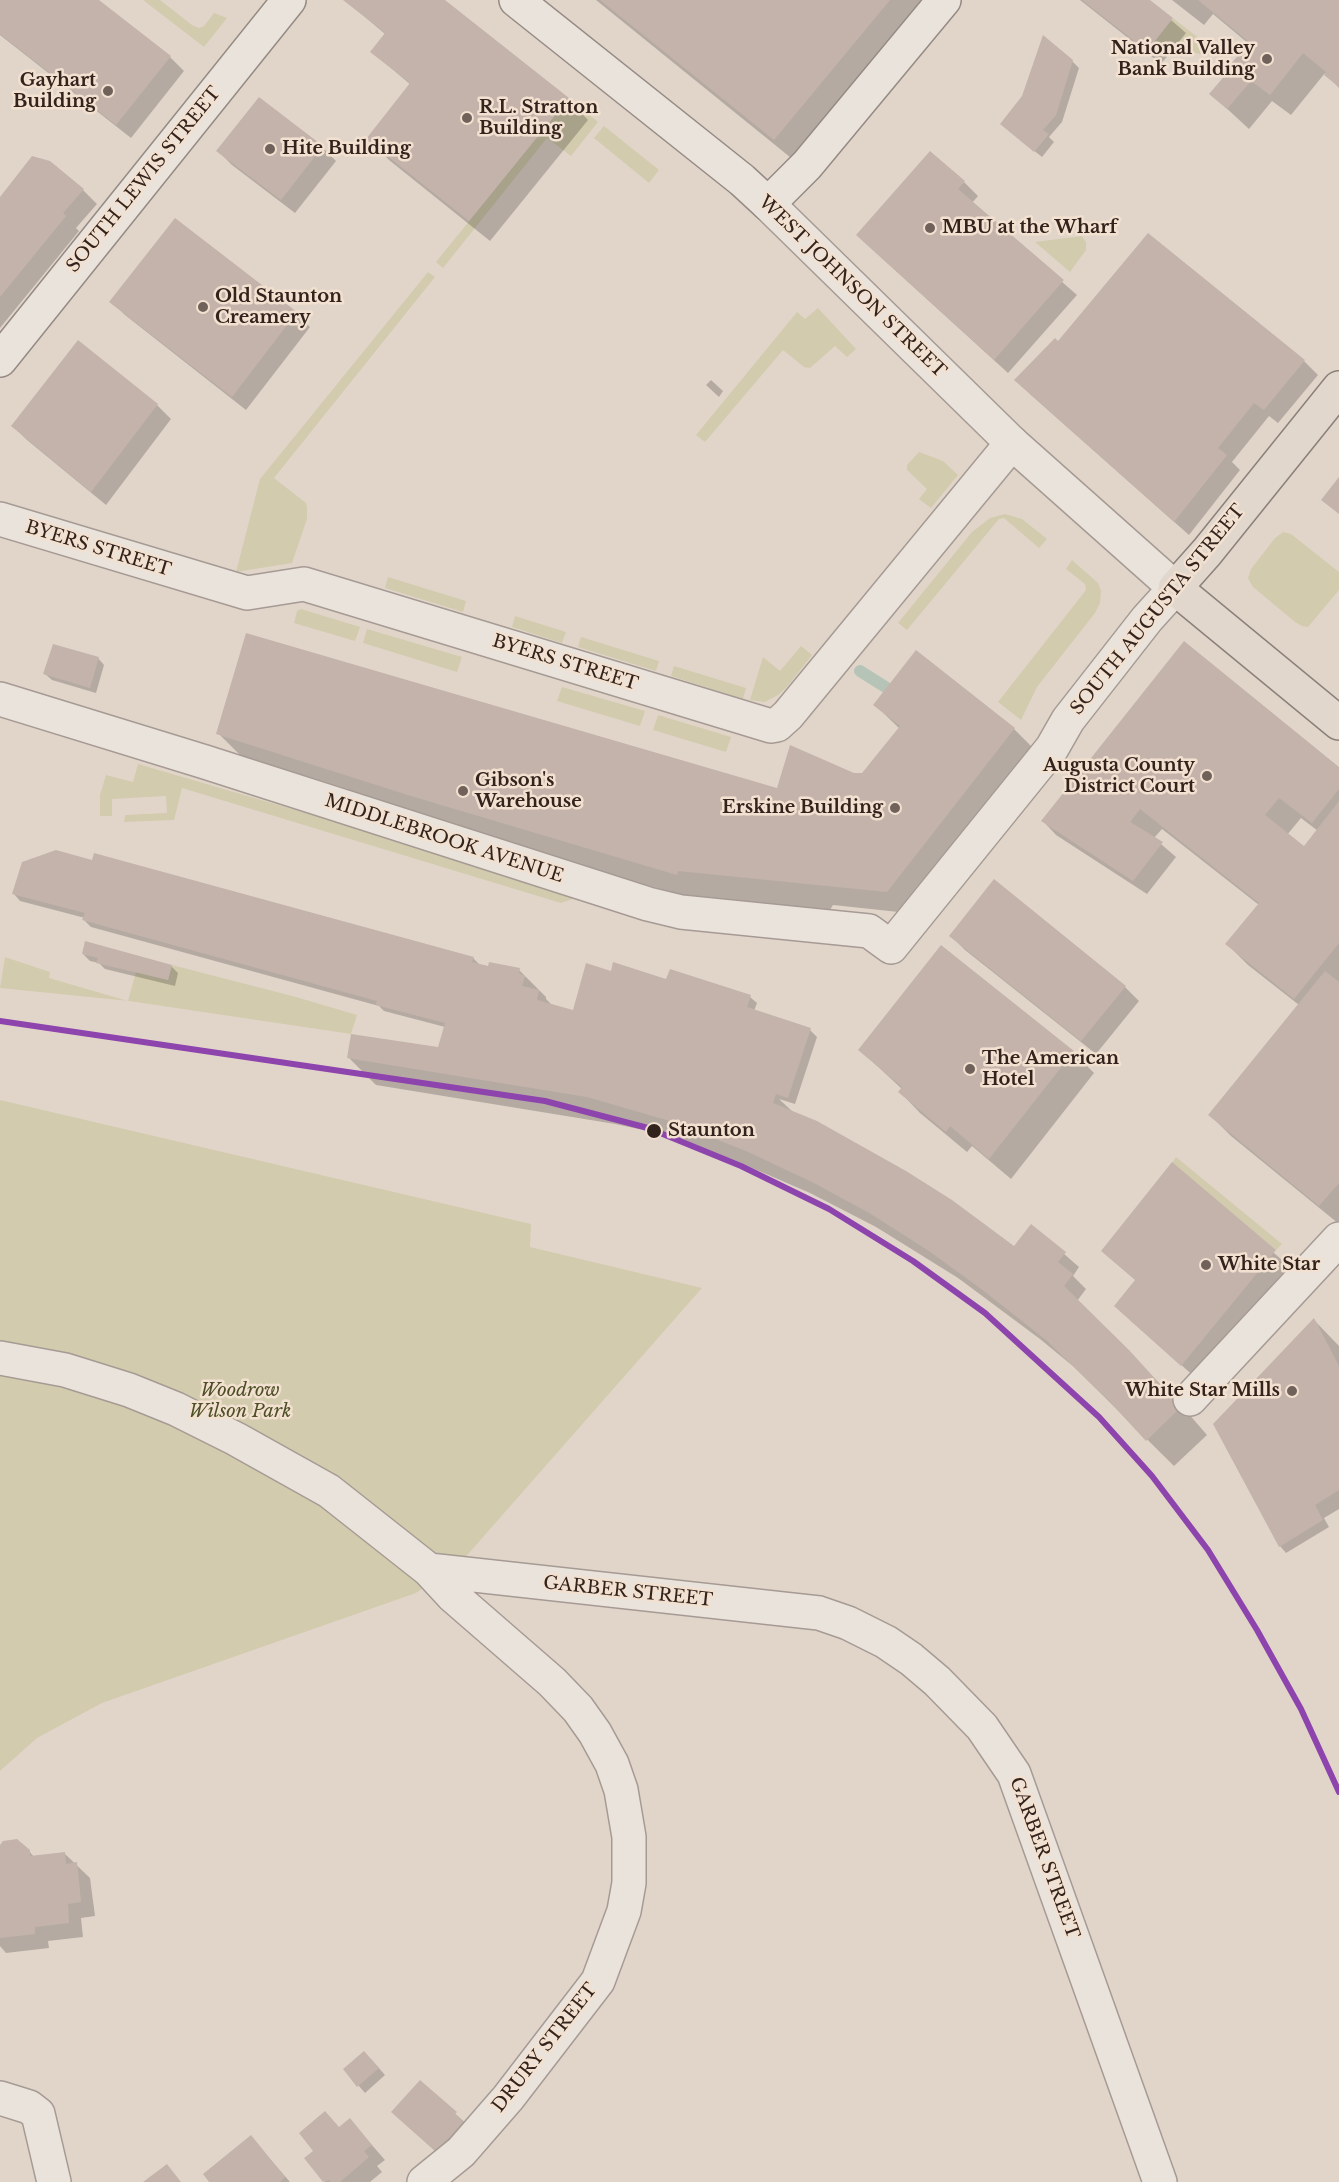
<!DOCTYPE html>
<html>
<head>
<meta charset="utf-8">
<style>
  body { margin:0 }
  canvas { display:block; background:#e1d5ca }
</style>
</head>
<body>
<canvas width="1339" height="2182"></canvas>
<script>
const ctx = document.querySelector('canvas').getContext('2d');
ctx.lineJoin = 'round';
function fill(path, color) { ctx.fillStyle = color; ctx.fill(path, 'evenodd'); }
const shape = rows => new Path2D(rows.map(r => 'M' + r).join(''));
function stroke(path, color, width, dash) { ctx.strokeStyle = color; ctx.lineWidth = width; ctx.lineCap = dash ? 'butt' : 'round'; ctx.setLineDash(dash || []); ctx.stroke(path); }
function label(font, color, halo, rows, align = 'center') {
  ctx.font = font + ' "Libre Baskerville",serif'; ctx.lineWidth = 5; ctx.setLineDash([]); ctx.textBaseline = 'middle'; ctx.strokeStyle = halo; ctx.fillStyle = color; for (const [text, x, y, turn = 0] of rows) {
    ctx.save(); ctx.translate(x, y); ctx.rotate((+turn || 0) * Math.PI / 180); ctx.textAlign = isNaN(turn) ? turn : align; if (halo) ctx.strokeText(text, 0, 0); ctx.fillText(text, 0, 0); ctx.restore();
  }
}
fill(shape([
  [143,0,160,0,192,25,199,28,204,26,214,13,227,18,204,47],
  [1173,18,1223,57,1150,47],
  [569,98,598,122,571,156,547,138,443,268,436,262],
  [604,126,659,170,649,183,594,138],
  [1082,236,1086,242,1086,250,1070,272,1035,242],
  [428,272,435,277,274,478,306,503,307,507,307,519,292,563,236,572,260,479],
  [818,308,856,349,847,357,835,346,810,368,804,367,783,350,705,442,696,435,797,312,805,319],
  [919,452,943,461,958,475,931,508,919,499,927,489,907,470,907,465],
  [1005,514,1022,519,1047,539,1039,548,1004,518,999,519,907,630,898,623,972,532,990,518],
  [1283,532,1291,534,1339,572,1339,590,1308,627,1302,626,1295,622,1253,587,1248,578,1251,569,1275,538],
  [1072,560,1098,583,1101,591,1100,603,1095,613,1037,687,1021,720,998,702,1086,590,1085,584,1066,569],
  [388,577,466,601,463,612,385,588],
  [301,609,360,627,355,641,294,623,297,611],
  [515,616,566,632,562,643,512,627],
  [367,629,462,657,457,672,363,643],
  [581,637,659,661,656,671,578,647],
  [801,646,812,655,786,688,778,695,765,702,750,700,763,657,780,671],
  [674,666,746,688,743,699,671,676],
  [562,687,645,711,640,726,557,701],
  [658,715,731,737,726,752,653,730],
  [138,764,350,826,578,897,561,903,182,788,174,820,124,822,125,815,167,813,166,796,112,799,112,816,100,816,100,795,106,775,133,782],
  [5,957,50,972,49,978,128,1001,136,972,168,980,172,965,296,997,357,1015,351,1034,129,1001,0,988],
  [0,1100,531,1224,530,1247,702,1288,462,1561,416,1593,102,1703,37,1738,0,1771],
  [1176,1157,1282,1244,1276,1250,1172,1163]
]), '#d3cbad');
fill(shape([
  [0,0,97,0,170,57,184,71,131,138,0,35],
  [345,0,443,0,568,99,588,120,490,241,389,160,368,139,411,85,372,52,385,34],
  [596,0,939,0,801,166],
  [1080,0,1148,0,1186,33,1161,64],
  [1172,0,1339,0,1339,88,1325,73,1291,115,1272,101,1249,129,1211,94,1235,66,1249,44,1213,14,1204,25],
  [1072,61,1079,68,1062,122,1049,137,1054,142,1042,157,1008,130],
  [259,99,322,147,336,161,295,213,232,165,218,151],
  [964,182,978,196,972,203,1077,295,1008,373,872,249],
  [83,190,97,204,76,228,79,231,0,328,0,199],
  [111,301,296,313,310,327,246,410,125,315],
  [78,342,157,405,171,419,106,505,27,440,13,426],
  [1058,343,1304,361,1318,375,1278,423,1269,416,1232,462,1240,470,1189,535,1030,394],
  [711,380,723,391,719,397,706,385],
  [98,658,104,665,96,693,52,680,45,674],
  [875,705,1014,729,1035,750,908,913,833,905,830,910,705,897,704,901,622,878,354,795,348,789,300,774,299,778,245,760,218,733,778,790,854,774,863,775,900,729],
  [1339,769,1339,1224,1231,1136,1210,1115,1299,1005,1248,965,1227,944,1259,905,1162,829,1154,838,1176,857,1147,894,1056,835,1043,821],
  [1301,818,1318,831,1304,848,1287,835],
  [14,894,473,958,480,965,519,970,546,997,546,999,551,1004,579,1014,612,973,750,997,757,1003,754,1011,810,1030,817,1037,795,1104,779,1099,793,1112,1020,1253,1032,1226,1079,1267,1073,1276,1086,1289,1077,1301,1181,1405,1207,1435,1174,1466,1074,1367,1040,1339,958,1278,876,1227,810,1193,736,1161,643,1130,615,1124,376,1085,349,1058,439,1049,445,1027,384,1011,379,1006,91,927,84,920,85,918,20,901],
  [951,936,1125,987,1139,1001,1096,1054,965,950],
  [83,954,171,966,178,973,175,986,105,969,99,963,90,961],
  [860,1050,1073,1052,1094,1073,1011,1179,972,1146,967,1152,920,1113,900,1092,902,1089],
  [1172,1165,1289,1266,1196,1378,1130,1320,1136,1281],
  [1314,1320,1339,1346,1339,1509,1324,1518,1329,1527,1286,1553,1280,1546],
  [0,1847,29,1851,34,1857,64,1853,90,1878,95,1916,81,1918,83,1937,48,1941,49,1948,6,1953,0,1946],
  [371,2059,385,2075,365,2093,345,2070],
  [420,2082,470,2127,451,2165,393,2112],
  [350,2120,385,2160,377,2166,382,2172,370,2182,325,2182,306,2159],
  [251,2137,290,2182,211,2182]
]), '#0003');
stroke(shape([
  [860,671,887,688]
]), '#b6c4b8', 12);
fill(shape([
  [0,0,99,0,171,56,116,125,0,34],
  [343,0,445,0,569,98,469,221,366,139,410,83,370,52,385,33],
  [600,0,890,0,774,140],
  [1082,0,1150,0,1173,18,1147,51],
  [1198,0,1339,0,1339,87,1324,75,1326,72,1303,53,1270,95,1251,81,1227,109,1209,94,1233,66,1231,64,1249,42],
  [1043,35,1073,60,1056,115,1043,130,1049,134,1034,152,1000,124,1022,96],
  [259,97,323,146,281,200,216,151],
  [930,151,965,181,958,189,1064,280,994,360,856,235],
  [32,156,50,161,84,189,63,213,66,216,0,297,0,197],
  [175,218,297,312,232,397,109,302],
  [1148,233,1305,360,1264,410,1254,403,1218,448,1227,455,1174,522,1014,380,1055,338,1058,341],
  [78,340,158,404,91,492,11,426],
  [1339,477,1339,514,1321,500],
  [246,633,777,788,790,745,854,773,862,773,900,726,873,705,916,650,1015,728,887,892,678,871,677,875,411,796,216,734],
  [1184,641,1339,767,1339,789,1312,823,1279,798,1265,815,1304,846,1339,801,1339,943,1294,999,1225,944,1259,903,1140,809,1130,822,1163,842,1133,881,1041,821],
  [53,644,99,657,90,688,43,674],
  [56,850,92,860,94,853,474,957,472,962,488,966,489,962,520,968,519,973,525,976,522,986,539,990,537,1000,573,1010,586,963,611,971,613,962,666,979,670,969,751,995,747,1007,811,1028,788,1098,776,1094,773,1103,817,1121,906,1171,952,1200,1014,1246,1031,1224,1066,1252,1058,1262,1073,1274,1064,1286,1129,1350,1181,1407,1146,1441,1108,1400,1046,1340,984,1291,929,1251,871,1214,814,1183,746,1151,670,1121,587,1097,347,1058,351,1034,438,1047,445,1023,376,1005,377,1001,82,920,85,913,12,894,22,862],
  [994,879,1126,986,1081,1041,949,936],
  [85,941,172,965,168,980,96,963,98,958,82,954],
  [941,945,1074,1051,989,1159,950,1126,946,1132,898,1092,902,1087,858,1050],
  [1325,971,1339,982,1339,1183,1319,1206,1208,1115],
  [1172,1162,1276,1250,1181,1366,1114,1306,1135,1280,1101,1251],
  [1314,1318,1339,1366,1339,1490,1315,1505,1323,1520,1279,1547,1213,1424],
  [17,1839,30,1850,30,1856,65,1852,66,1864,77,1862,81,1902,68,1904,69,1923,35,1927,35,1934,0,1938,0,1845,3,1841],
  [364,2051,379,2068,357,2087,343,2069],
  [420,2080,457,2112,455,2114,463,2122,436,2152,391,2112],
  [325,2111,339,2127,350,2118,372,2145,364,2151,369,2157,340,2182,331,2182,329,2180,323,2182,304,2158,313,2151,299,2133],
  [251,2135,285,2177,280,2182,209,2182,203,2174],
  [167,2164,181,2182,143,2182]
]), '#c4b3ab');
const minor = shape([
  [0,519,247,593,304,584,771,726,777,725,788,715,1012,443],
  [0,1358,65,1370,129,1390,176,1409,236,1439,329,1491,429,1570,453,1596,552,1682,578,1709,595,1733,612,1764,621,1790,629,1837,629,1883,624,1911,598,1981,508,2098,461,2152,424,2182],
  [1190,1399,1339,1239],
  [429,1570,819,1613,848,1623,886,1642,911,1659,937,1681,982,1727,1014,1774,1160,2182],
  [0,2098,29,2107,38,2114,54,2182]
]);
const tertiary = shape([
  [0,699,205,762,648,904,681,912,869,931,891,947,1052,748,1068,720,1147,619,1175,588,1012,443,768,204]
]);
const secondary = shape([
  [516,0,742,180,768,204,807,165,944,0],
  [0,360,289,0]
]);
const primary = shape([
  [1339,388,1207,552,1175,588,1339,723]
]);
stroke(minor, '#a69b94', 36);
stroke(tertiary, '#a69b94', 36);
stroke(secondary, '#958b84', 36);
stroke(primary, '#8b817a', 36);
stroke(minor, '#eae3dc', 33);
stroke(tertiary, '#eae3dc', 33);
stroke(secondary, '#eae3dc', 33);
stroke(primary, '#e1d7cd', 33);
stroke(shape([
  [0,1021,545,1101,648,1128,741,1166,829,1209,913,1261,985,1313,1099,1417,1152,1476,1208,1550,1257,1630,1301,1709,1339,1792]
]), '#8e44ad', 6);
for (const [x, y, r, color] of [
  [1267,59,6,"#70615a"],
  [108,91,6,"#70615a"],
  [467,118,6,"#70615a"],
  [270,149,6,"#70615a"],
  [930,228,6,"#70615a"],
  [203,307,6,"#70615a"],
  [1207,776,6,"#70615a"],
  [463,791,6,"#70615a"],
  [895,808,6,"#70615a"],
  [970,1069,6,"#70615a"],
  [654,1131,8,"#33231d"],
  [1206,1265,6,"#70615a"],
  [1292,1391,6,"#70615a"]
]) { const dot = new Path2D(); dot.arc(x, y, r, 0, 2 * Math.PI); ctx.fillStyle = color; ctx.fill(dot); stroke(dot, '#f2e1d0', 2); }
label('bold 18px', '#33231d', '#f2e1d0', [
  ["National Valley",1255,49,"right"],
  ["Bank Building",1255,70,"right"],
  ["Gayhart",96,81,"right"],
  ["Building",96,102,"right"],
  ["R.L. Stratton",479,108],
  ["Building",479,129],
  ["Hite Building",282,149],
  ["MBU at the Wharf",942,228],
  ["Old Staunton",215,297],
  ["Creamery",215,318],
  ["Augusta County",1195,766,"right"],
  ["District Court",1195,787,"right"],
  ["Gibson's",475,781],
  ["Warehouse",475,802],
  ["Erskine Building",883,808,"right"],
  ["The American",982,1059],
  ["Hotel",982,1080],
  ["White Star",1218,1265],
  ["White Star Mills",1280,1391,"right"]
], 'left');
label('18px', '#33231d', '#f2e1d0', [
  ["SOUTH LEWIS STREET",144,180,-51],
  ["WEST JOHNSON STREET",852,287,44],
  ["BYERS STREET",98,549,17],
  ["SOUTH AUGUSTA STREET",1158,610,-51],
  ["BYERS STREET",565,663,17],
  ["MIDDLEBROOK AVENUE",444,839,18],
  ["GARBER STREET",628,1592,6],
  ["GARBER STREET",1044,1858,70],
  ["DRURY STREET",545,2048,-52]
]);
label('bold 18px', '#33231d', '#f2e1d0', [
  ["Staunton",668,1131]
], 'left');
label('italic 18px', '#4c4e25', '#f2e1d0', [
  ["Woodrow",240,1391],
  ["Wilson Park",240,1412]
]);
</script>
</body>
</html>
